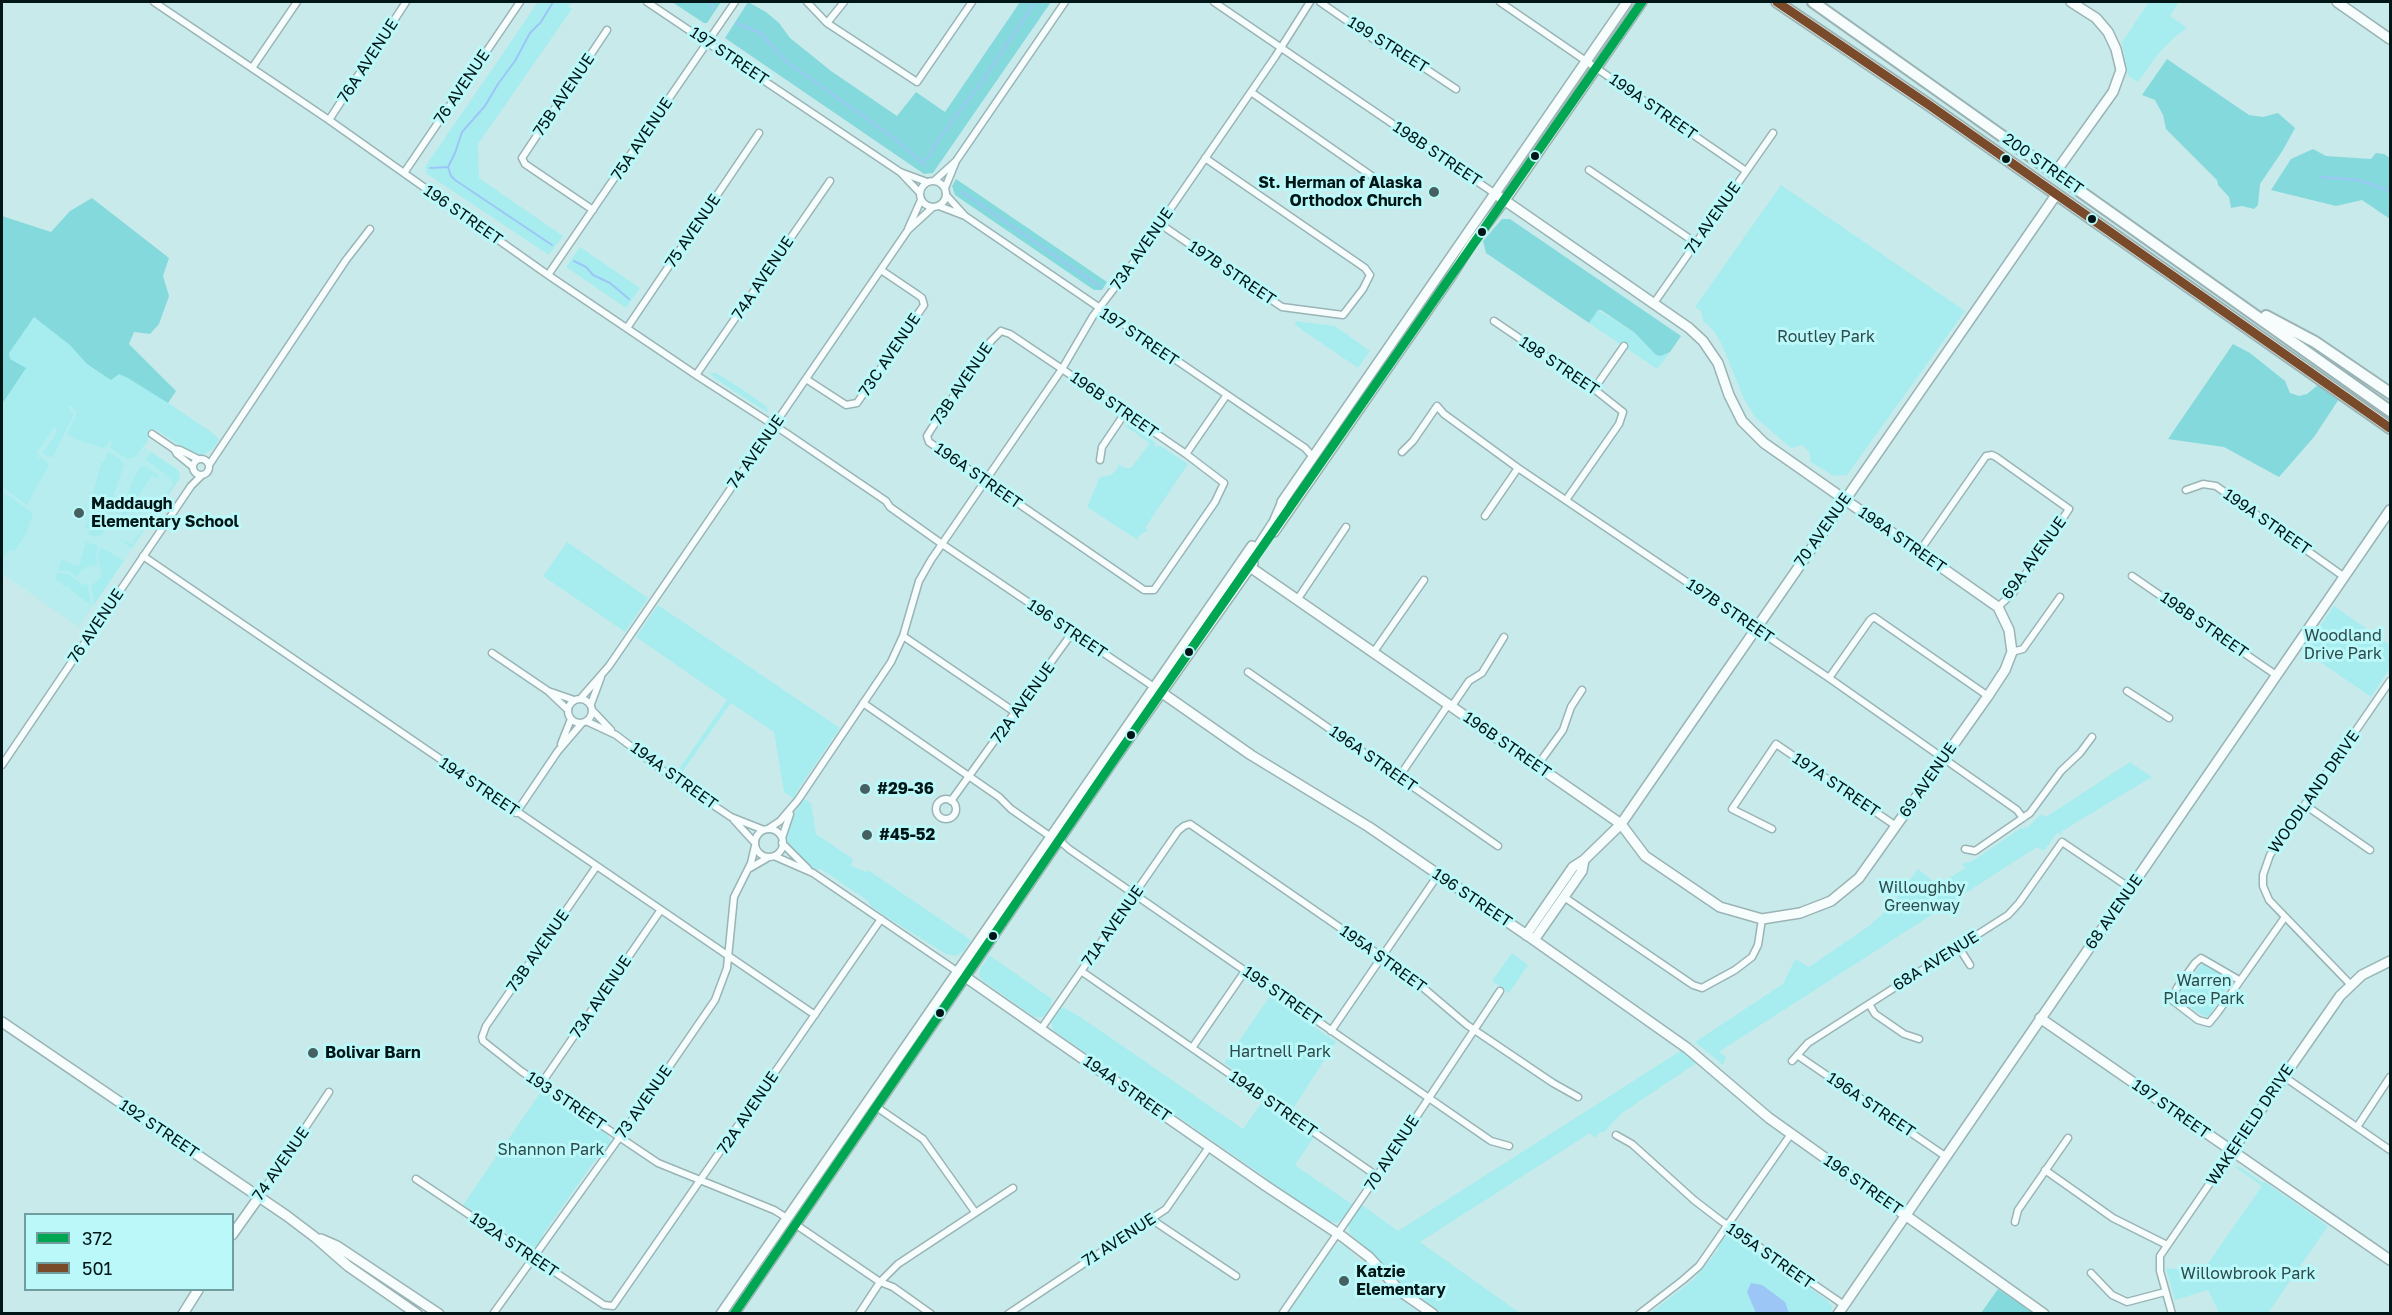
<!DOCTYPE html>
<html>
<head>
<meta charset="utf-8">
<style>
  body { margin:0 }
  #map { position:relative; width:2392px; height:1315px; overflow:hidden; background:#c9eaeb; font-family:"Golos Text",sans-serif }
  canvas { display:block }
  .frame { position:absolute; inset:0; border:3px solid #001617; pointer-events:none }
  .legend { position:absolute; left:24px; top:1213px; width:210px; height:78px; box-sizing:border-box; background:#bbf8f9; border:2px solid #709e9f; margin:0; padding:8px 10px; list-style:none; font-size:18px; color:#001617 }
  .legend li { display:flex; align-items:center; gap:12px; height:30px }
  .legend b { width:30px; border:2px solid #709e9f }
</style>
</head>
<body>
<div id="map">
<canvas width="2392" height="1315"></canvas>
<div class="frame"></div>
<ul class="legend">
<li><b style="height:8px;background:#00a651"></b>372</li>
<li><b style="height:8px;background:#7a4b2a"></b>501</li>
</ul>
</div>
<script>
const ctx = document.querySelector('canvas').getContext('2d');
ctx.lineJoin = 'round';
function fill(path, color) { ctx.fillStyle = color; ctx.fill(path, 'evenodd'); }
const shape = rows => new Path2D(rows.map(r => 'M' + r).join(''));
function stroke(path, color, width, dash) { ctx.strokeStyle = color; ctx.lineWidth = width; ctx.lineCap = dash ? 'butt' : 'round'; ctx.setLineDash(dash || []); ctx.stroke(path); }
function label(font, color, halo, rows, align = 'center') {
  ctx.font = font + ' "Golos Text",sans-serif'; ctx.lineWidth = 6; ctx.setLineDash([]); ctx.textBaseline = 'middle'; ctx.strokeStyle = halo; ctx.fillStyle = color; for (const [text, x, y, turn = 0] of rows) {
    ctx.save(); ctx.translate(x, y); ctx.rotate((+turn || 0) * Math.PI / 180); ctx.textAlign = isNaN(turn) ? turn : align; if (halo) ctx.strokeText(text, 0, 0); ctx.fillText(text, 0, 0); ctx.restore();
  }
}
fill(shape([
  [26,368,178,470,180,478,79,627,2,574,2,404],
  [1340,1243,1349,1248,1350,1252,1365,1265,1382,1285,1388,1287,1418,1313,1287,1313,1332,1247]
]), '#b7edef');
fill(shape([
  [538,2,572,2,568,7,572,9,478,144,479,178,563,236,549,255,427,174,425,167],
  [2147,2,2179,2,2170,16,2187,28,2177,35,2158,54,2138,82,2128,76,2122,42,2147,5],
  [1781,185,1965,311,1847,475,1834,476,1811,462,1809,451,1802,445,1791,448,1756,418,1744,399,1722,345,1713,330,1703,321,1701,311,1695,307],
  [580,247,640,288,626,308,566,267],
  [30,309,214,434,219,440,213,449,200,457,195,456,155,429,148,438,147,445,145,444,135,457,127,459,110,448,112,442,110,440,104,448,80,441,67,434,76,415,76,411,69,405,68,407,74,414,52,458,42,453,56,434,56,428,53,429,37,453,39,454,36,459,38,460,41,456,49,465,27,505,2,487,2,352,9,353,20,335],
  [1598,310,1635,333,1656,355,1661,356,1670,352,1657,369,1589,323],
  [1296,321,1335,326,1370,351,1358,368,1295,325],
  [710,373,716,373,743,390,767,407,768,413,714,378],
  [1129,425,1156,443,1154,445,1157,447,1159,445,1188,464,1145,528,1148,530,1138,537,1138,540,1087,507,1100,477,1111,475,1118,468,1118,464,1125,468,1131,468,1150,443,1125,426],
  [110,452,122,461,124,465,107,514,91,506,93,501,91,500,102,461,104,462,107,453],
  [151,452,178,470,180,478,132,548,124,543,123,540,132,544,174,483,164,473,147,461,147,458],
  [141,466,145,466,159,476,157,478,152,476,119,525,132,481],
  [2,491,33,513,26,534,14,552,10,549,4,557,2,555],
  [91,509,107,518,103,533,99,537,88,535,90,529,85,528],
  [86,542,99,546,96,556,98,566,91,565,81,570,78,578,69,571,58,571,61,560,79,566],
  [567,542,648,598,625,632,543,576],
  [101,547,124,561,93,606,94,600,91,586,102,576,98,557],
  [57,573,68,574,81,584,88,585,91,605,70,590,71,588,64,586,61,584,62,582,55,580],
  [658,605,840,728,797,791,794,799,784,792,774,732,731,703,680,775,677,772,727,700,636,637],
  [2334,606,2390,645,2390,668,2371,697,2303,650],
  [2130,762,2152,777,2072,825,2061,832,2063,834,2057,833,2044,851,2037,847,1731,1044,1719,1052,1726,1057,1723,1065,1695,1042,1783,984,1795,959,1809,967,1869,926,1889,908,1918,869,1938,885,1965,868,1962,863,1971,862,2021,828,2023,829,2025,826,2027,828,2041,814,2046,817],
  [805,799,811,803,816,834,853,859,851,866,867,872,868,870,971,940,963,952,955,956,946,954,888,918,870,905,868,901,821,869,815,870,793,851,787,844,785,836,788,823,802,801],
  [1512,953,1528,965,1509,993,1492,981],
  [989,955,1052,999,1050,1008,1044,1016,1038,1018,1033,1016,983,981,979,976,980,969],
  [2201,965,2207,965,2227,979,2229,984,2210,1015,2206,1017,2184,1004,2179,998,2181,992],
  [1270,996,1336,1042,1292,1110,1224,1063],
  [1062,1007,1079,1016,1243,1129,1263,1101,1314,1137,1295,1165,1353,1205,1343,1219,1337,1223,1329,1221,1268,1183,1265,1177,1054,1031,1051,1022],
  [1682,1050,1698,1062,1622,1113,1604,1132,1600,1132,1595,1138,1590,1133,1420,1242,1520,1313,1442,1313,1399,1283,1376,1256,1350,1234,1348,1224,1362,1205,1398,1231],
  [542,1090,595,1128,607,1133,611,1141,609,1146,593,1163,543,1234,542,1240,536,1248,530,1249,463,1205],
  [2235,1167,2240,1167,2263,1183,2265,1182,2328,1226,2268,1313,2219,1313,2208,1290,2175,1300,2167,1272,2166,1268,2202,1272,2262,1186],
  [1729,1235,1738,1238,1827,1300,1832,1307,1831,1314,1649,1314,1693,1280,1718,1250,1718,1246,1722,1239]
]), '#a7edef');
fill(shape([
  [672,2,708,2,713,9,714,7,710,2,721,2,707,23,704,23],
  [748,2,766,12,779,23,790,38,831,71,897,116,916,92,945,112,1020,2,1051,2,933,173,924,174,725,38],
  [2167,59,2249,115,2263,117,2278,113,2295,128,2283,150,2260,184,2258,205,2254,209,2242,206,2231,208,2229,197,2218,185,2217,180,2166,129,2163,115,2155,100,2142,95],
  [2313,149,2326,156,2371,159,2376,153,2384,154,2390,158,2390,219,2362,200,2336,206,2271,190,2291,159],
  [956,179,1107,282,1102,290,1094,290,955,195,952,186],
  [92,198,169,258,163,276,169,296,159,324,150,334,134,332,129,344,176,391,168,403,128,378,119,374,111,380,87,364,70,345,34,317,9,353,10,359,26,368,2,404,2,216,51,232,70,211],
  [1502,219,1510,219,1681,336,1670,352,1661,356,1656,355,1635,333,1601,310,1598,310,1589,323,1486,253,1483,241],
  [2233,344,2250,353,2285,381,2290,393,2299,396,2307,394,2318,385,2339,399,2314,437,2279,477,2224,447,2168,439],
  [1998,1289,2034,1313,1981,1313]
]), '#84d9dc');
fill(shape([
  [1751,1283,1762,1285,1773,1293,1785,1302,1789,1313,1756,1313,1747,1292]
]), '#9cc6f6');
stroke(shape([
  [709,2,714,9],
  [736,23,760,33,787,62,894,138,926,166],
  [922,161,930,156,936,143,980,84,1035,2],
  [430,168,448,167],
  [2320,177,2359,180,2390,191],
  [962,192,1099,286],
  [552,245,455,180,451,176,448,167,455,153,462,132,485,106,498,84,515,61,530,33,541,22,553,2],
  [574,261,586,267,593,275,610,283,629,299]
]), '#9cc6f6', 2);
const street = shape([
  [154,2,329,120,548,275,696,375,786,433,886,501,890,507,942,544,1154,687],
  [647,2,900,172,927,182],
  [807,2,827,23,917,82,972,2],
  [1214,2,1494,193],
  [1320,2,1382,45,1414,61,1456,89],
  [1500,2,1746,171],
  [827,23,844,2],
  [252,68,297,2],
  [1251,92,1376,179],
  [329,120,406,2],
  [1589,170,1696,243],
  [900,172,920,193],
  [404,173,520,2],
  '920 194a13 13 0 1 1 26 0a13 13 0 1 1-26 0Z',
  [934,181,956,161,1065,2],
  [945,188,956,161],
  [946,195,965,216,1305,448,1313,457],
  [939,206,965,216],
  [593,210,525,164,522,158,607,30],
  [1160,224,1282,307,1343,315,1363,289,1370,275,1365,268,1205,158],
  [908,229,921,200],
  [548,275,735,2],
  [1654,303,1773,133],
  [1494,321,1594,389,1623,412,1619,424,1566,500],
  [627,328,759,133],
  [1001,331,1010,334,1062,369,1186,454,1224,483,1215,502,1154,590,1144,590,929,442,927,436,932,428,991,341,1001,331],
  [696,375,830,181],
  [806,379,846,405,857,403,924,305,922,298,918,295,881,270],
  [1594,389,1624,346],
  [152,434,174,449,177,454,193,467],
  [174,449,180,450,198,459],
  [1402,452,1413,441,1437,406,1444,414,1518,468,1829,678,2017,810,2023,818],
  [1186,454,1226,396],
  '193 467a8 8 0 1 1 16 0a8 8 0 1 1-16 0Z',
  [1100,460,1102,447,1125,413],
  [209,465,346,260,370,229],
  [2186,490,2203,484,2216,486,2343,576],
  [1485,516,1518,468],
  [1919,552,1986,456,1992,455,1996,457,2069,509,2013,593,1998,607],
  [143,556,815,1015],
  [2132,576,2276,675],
  [1297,600,1346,527],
  [903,636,1016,713],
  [2012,652,2023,649,2060,597],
  [492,653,548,691,568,710],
  [1373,653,1424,580],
  [1248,672,1498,846],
  [1829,678,1870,620,1874,617,1988,696],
  [548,691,574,700],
  [2127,691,2169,718],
  [581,698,609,666,908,230,932,208],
  '568 711a12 12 0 1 1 24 0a12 12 0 1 1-24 0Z',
  [863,703,999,797,1011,809,1051,837],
  [591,704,601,677],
  [593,711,611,730],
  [586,721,616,735,674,779,731,817,764,830],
  [561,744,571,719],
  [2,765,191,486,202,475],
  [1537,766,1563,730,1571,707,1582,690],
  [1399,777,1448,705,1454,703,1469,681,1482,673,1504,637],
  '936 809a10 10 0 1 1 20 0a10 10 0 1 1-20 0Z',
  [951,801,1072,633],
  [2305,805,2370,850],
  [516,813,558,751,582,723],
  [734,820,755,843],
  [768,829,780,821,798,800,891,662,903,636,919,581,931,560,1062,369,1093,316,1129,269,1275,57,1310,2],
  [1772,829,1732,809,1776,744,1896,826],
  '755 843a14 14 0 1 1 28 0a14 14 0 1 1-28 0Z',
  [782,838,790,814],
  [1059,840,1069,849,1491,1141,1509,1146],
  [782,843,808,869],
  [1965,849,1975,851,2030,813,2061,771,2080,753,2092,737],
  [774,856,813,873,958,972],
  [596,867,486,1026,482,1037,483,1041,521,1071,658,1163,774,1210,787,1218],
  [750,868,769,857],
  [1564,897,1693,985,1702,988,1735,970,1752,957,1758,945,1762,919],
  [1958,946,1970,965],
  [1081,971,1377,1176],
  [2239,980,2201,958,2195,963,2177,988,2172,1000,2198,1020,2209,1023,2218,1012,2285,917],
  [2352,986,2269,900,2263,886,2263,875,2270,855,2390,681],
  [1869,1004,1875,1014,1904,1034,1919,1039],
  [1041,1029,1178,831,1184,826,1190,824,1407,974,1467,1025,1553,1083,1578,1097],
  [1331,1031,1438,875],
  [1192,1048,1245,971],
  [1797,1055,1945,1156],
  [1792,1061,1808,1043,2008,915,2019,903,2062,842,2130,888],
  [2283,1076,2390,1150],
  [541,1084,660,911],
  [875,1106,923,1139,975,1212],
  [2357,1127,2390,1077],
  [1616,1135,1632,1144,1694,1200,1720,1220,1844,1305],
  [2045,1170,2113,1218,2167,1245],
  [416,1179,604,1305,613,1306,881,919],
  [259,1197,329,1092],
  [1151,1219,1236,1276],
  [2015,1222,2018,1210,2068,1138],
  [795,1224,880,1282,893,1287,931,1314],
  [2091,1273,2112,1295,2127,1302,2165,1292],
  [493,1314,647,1099,715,1000,727,968,734,897,751,863,755,846],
  [859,1314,880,1282,898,1264,1013,1188],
  [1008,1314,1166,1209,1209,1147],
  [1282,1314,1377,1176,1500,991],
  [1639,1314,1683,1280,1699,1266,1791,1134],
  [2172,1314,2160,1271,2160,1256,2232,1151]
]);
const secondary = shape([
  [2337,2,2390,39],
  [2055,173,2113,92,2121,70,2116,49,2108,32,2096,18,2071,2],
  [1284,499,1274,522,1252,556,1250,567,1621,824,1645,856,1720,907,1762,919,1800,913,1831,901,1859,878,1988,696,2005,670,2012,652,2009,630,1998,607,1764,443,1742,421,1729,395,1718,363,1703,341,1689,328,1494,193],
  [1282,502,1627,2],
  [1274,532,1450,278,1472,243,1510,193,1642,2],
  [1158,690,1251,755,1369,827,1534,940,1687,1048,1769,1118,2044,1314],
  [1526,935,1573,867,1584,860,1621,824,2056,195],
  [1534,940,1582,871,1584,860],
  [961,974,1266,1186,1343,1237,1369,1257,1400,1291,1433,1314],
  [2040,1018,2390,1260],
  [2,1022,287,1216,316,1238,348,1266,417,1314],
  [2232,1151,2340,996,2362,975,2390,961],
  [232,1235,259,1197],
  [321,1239,337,1246,439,1314],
  [183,1314,198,1290],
  [721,1314,1252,546],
  [734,1314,1116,757,1253,563],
  [1838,1314,2390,510]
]);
const primary = shape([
  [1777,2,1929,105,2390,428],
  [1813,2,2390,411],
  [2266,316,2315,342,2390,393]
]);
stroke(street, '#9ab4b5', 9);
stroke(secondary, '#9ab4b5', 12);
stroke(primary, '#9ab4b5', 14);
stroke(street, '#f7fcfc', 6);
stroke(secondary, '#f7fcfc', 9);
stroke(primary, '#f7fcfc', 10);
stroke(shape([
  [734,1314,1116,757,1642,2]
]), '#00a651', 9);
stroke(shape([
  [1777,2,1929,105,2390,428]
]), '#7a4b2a', 9);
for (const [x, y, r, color] of [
  [1535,156,5,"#001617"],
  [2006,159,5,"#001617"],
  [1434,192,6,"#466061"],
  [2092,219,5,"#001617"],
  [1482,232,5,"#001617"],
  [79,513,6,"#466061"],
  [1189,652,5,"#001617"],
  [1131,735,5,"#001617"],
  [865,789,6,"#466061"],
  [867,835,6,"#466061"],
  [993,936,5,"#001617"],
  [940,1013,5,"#001617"],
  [313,1053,6,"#466061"],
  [1344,1281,6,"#466061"]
]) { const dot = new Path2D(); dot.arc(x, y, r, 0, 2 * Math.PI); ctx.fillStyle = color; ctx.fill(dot); stroke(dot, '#bbf8f9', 2); }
label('16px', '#001617', '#bbf8f9', [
  ["199 STREET",1388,45,32],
  ["197 STREET",729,56,34],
  ["76A AVENUE",368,61,-57],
  ["76 AVENUE",462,87,-56],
  ["75B AVENUE",564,95,-56],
  ["199A STREET",1653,107,35],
  ["75A AVENUE",642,139,-56],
  ["198B STREET",1437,154,34],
  ["200 STREET",2043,164,35],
  ["196 STREET",463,215,35],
  ["71 AVENUE",1713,218,-55],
  ["75 AVENUE",693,231,-56],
  ["73A AVENUE",1142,249,-55],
  ["197B STREET",1232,273,34],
  ["74A AVENUE",763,278,-56],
  ["197 STREET",1139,337,34],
  ["73C AVENUE",890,355,-56],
  ["198 STREET",1559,366,34],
  ["73B AVENUE",962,384,-56],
  ["196B STREET",1114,405,35],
  ["74 AVENUE",756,452,-55],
  ["196A STREET",978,476,35],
  ["199A STREET",2267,522,35],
  ["70 AVENUE",1823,530,-55],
  ["198A STREET",1902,540,35],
  ["69A AVENUE",2034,558,-54],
  ["197B STREET",1730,611,34],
  ["198B STREET",2204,625,35],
  ["76 AVENUE",96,626,-56],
  ["196 STREET",1067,629,34],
  ["72A AVENUE",1023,703,-54],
  ["196B STREET",1507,745,35],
  ["196A STREET",1373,759,35],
  ["194A STREET",674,776,36],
  ["69 AVENUE",1928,780,-55],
  ["197A STREET",1836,785,34],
  ["194 STREET",479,787,34],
  ["WOODLAND DRIVE",2314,792,-55],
  ["196 STREET",1472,898,34],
  ["68 AVENUE",2114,912,-55],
  ["71A AVENUE",1113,926,-55],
  ["73B AVENUE",538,951,-55],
  ["195A STREET",1383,959,36],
  ["68A AVENUE",1936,961,-32],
  ["195 STREET",1282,996,35],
  ["73A AVENUE",601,997,-56],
  ["194A STREET",1127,1089,35],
  ["193 STREET",566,1101,34],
  ["73 AVENUE",644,1102,-55],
  ["194B STREET",1273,1104,35],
  ["196A STREET",1871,1105,34],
  ["197 STREET",2171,1109,35],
  ["72A AVENUE",748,1113,-56],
  ["WAKEFIELD DRIVE",2250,1125,-56],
  ["192 STREET",159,1129,34],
  ["70 AVENUE",1392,1153,-57],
  ["74 AVENUE",281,1164,-55],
  ["196 STREET",1863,1185,35],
  ["71 AVENUE",1119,1240,-33],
  ["192A STREET",514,1245,34],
  ["195A STREET",1770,1256,35]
]);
label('bold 16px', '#001617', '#bbf8f9', [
  ["St. Herman of Alaska",1422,183,"right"],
  ["Orthodox Church",1422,201,"right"],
  ["Maddaugh",91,504],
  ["Elementary School",91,522],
  ["#29-36",877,789],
  ["#45-52",879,835],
  ["Bolivar Barn",325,1053],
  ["Katzie",1356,1272],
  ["Elementary",1356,1290]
], 'left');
label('16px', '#2e4a4a', '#bbf8f9', [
  ["Routley Park",1826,337],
  ["Woodland",2343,636],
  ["Drive Park",2343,654],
  ["Willoughby",1922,888],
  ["Greenway",1922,906],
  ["Warren",2204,981],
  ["Place Park",2204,999],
  ["Hartnell Park",1280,1052],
  ["Shannon Park",551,1150],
  ["Willowbrook Park",2248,1274]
]);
</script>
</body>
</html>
